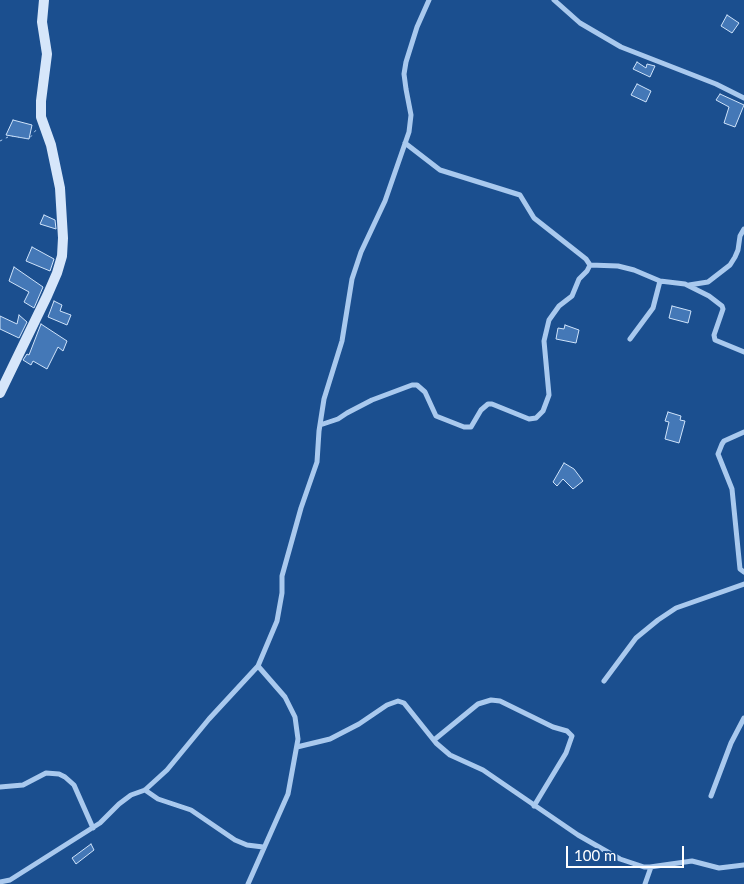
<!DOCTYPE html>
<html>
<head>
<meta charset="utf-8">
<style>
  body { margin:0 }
  #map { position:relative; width:744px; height:884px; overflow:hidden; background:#1b4f8f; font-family:Lato,sans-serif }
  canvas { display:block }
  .scale { position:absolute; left:566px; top:846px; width:118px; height:22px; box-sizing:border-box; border:2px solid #fff; border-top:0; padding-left:6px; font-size:15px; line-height:18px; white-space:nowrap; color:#fff; -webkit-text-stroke:4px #1b4f8f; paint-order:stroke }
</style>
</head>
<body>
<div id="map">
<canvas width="744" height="884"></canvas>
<div class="scale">100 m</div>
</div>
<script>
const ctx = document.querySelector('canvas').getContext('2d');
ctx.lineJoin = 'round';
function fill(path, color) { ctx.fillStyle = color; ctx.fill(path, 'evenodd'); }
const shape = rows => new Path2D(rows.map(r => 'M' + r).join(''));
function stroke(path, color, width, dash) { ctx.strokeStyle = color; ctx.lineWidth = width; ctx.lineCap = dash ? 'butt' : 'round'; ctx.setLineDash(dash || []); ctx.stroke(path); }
const building = shape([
  [727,15,739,23,732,33,721,26,727,15],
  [637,62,646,68,647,64,655,66,650,77,633,69,637,62],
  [637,84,651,91,646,102,631,95,637,84],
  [720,94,744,105,735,127,724,123,729,107,716,100,720,94],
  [13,120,32,125,29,139,6,135,13,120],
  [44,215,55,220,56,229,40,224,44,215],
  [32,247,54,259,50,271,26,261,32,247],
  [14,267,43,287,34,308,24,302,29,292,9,281,14,267],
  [54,301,62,305,60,311,71,315,67,325,48,317,54,301],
  [672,306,691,311,688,323,669,318,672,306],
  [19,315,27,322,19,338,0,329,0,316,17,324,19,315],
  [41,324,67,341,63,351,58,347,47,369,33,361,31,365,23,360,27,354,29,355,41,324],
  [565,325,579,330,576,343,556,339,558,328,564,329,565,325],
  [668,412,681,416,680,420,685,421,679,443,665,439,669,422,665,421,668,412],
  [564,463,574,469,583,481,573,489,563,479,557,486,553,482,564,463],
  [91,844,94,850,76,864,72,858,91,844]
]);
fill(building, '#4478b7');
stroke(building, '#cfe3fa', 1);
stroke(shape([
  [0,141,10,136,29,139,36,130]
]), '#a9c9ee', 1, [2.5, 4]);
stroke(shape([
  [554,0,580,23,621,47,716,84,744,98],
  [590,265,618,266,634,270,660,281,653,308,630,339],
  [660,281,685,284,709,296,722,306,723,309,714,335,715,340,744,352],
  [689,285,708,282,730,265,735,257,738,250,740,236,744,229],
  [320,425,338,419,347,413,372,400,412,385,417,385,425,392,436,416,464,427,471,427,481,410,488,404,492,404,529,419,536,418,543,411,549,395,544,341,549,320,559,306,572,296,579,279,587,271,590,265,586,259,534,218,520,195,440,170,405,143],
  [744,432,724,441,722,444,718,454,732,489,740,569,744,572],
  [604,681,636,638,658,620,676,608,744,584],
  [434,740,478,704,491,700,500,701,553,727,567,731,572,736,566,753,534,806],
  [297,747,330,739,359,724,387,705,398,701,404,703,436,743,450,755,483,770,578,835,620,859,644,867,650,867,692,861,719,868,744,865],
  [0,787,23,785,46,773,59,774,65,777,74,785,93,828],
  [145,790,158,799,191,810,235,840,247,845,263,847],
  [711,796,731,743,744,718],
  [0,882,10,880,100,823,119,804,131,795,145,790,167,770,209,719,258,666,277,621,282,593,282,576,301,508,317,462,319,431,324,399,342,341,352,279,361,252,385,201,409,132,411,115,406,89,404,74,406,62,417,27,429,0],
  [248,884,288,794,298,739,295,717,285,697,258,666],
  [645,884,651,867]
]), '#a9c9ee', 5);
stroke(shape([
  [0,393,47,296,57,273,62,256,63,238,60,188,51,145,41,117,41,101,47,54,42,22,44,0]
]), '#d6e6fa', 10);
</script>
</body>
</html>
